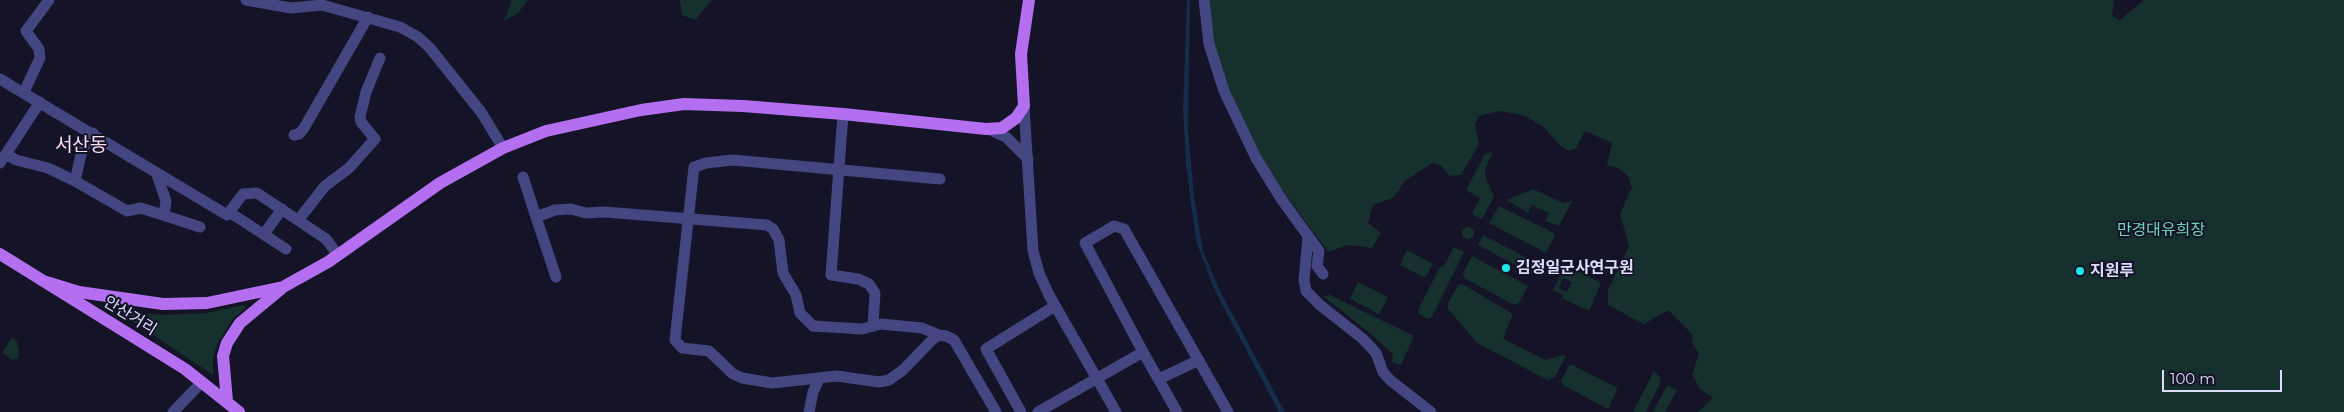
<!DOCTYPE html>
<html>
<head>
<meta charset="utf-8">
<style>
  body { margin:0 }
  #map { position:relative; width:2344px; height:412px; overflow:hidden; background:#141327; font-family:Montserrat,sans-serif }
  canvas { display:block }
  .scale { position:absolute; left:2162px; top:370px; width:120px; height:22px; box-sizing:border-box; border:2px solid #dddcfc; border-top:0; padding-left:6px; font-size:15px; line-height:18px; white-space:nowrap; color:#dddcfc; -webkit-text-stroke:4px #141327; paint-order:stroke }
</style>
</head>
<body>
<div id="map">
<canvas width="2344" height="412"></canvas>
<div class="scale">100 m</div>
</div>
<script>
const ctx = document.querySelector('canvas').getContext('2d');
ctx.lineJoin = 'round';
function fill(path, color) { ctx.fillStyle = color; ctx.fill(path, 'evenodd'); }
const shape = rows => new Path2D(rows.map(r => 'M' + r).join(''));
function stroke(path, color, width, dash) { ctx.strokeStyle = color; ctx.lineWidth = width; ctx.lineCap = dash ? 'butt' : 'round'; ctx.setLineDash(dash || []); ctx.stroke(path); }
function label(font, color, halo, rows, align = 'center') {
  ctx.font = font + ' Montserrat,"Noto Sans KR",sans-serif'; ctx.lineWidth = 4; ctx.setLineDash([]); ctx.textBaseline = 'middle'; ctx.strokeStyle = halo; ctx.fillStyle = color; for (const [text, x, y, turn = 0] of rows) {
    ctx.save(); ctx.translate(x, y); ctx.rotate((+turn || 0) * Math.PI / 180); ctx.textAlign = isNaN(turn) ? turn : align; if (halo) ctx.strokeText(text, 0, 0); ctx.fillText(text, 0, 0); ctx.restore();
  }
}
fill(shape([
  [512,0,528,0,518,13,504,21],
  [680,0,712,0,695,20,682,15],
  [1207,0,2114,0,2112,16,2120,20,2144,0,2344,0,2344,412,1698,412,1713,398,1700,389,1692,374,1699,354,1693,344,1692,334,1668,310,1644,324,1608,305,1608,290,1629,246,1620,214,1633,185,1630,185,1630,179,1625,173,1618,168,1607,165,1612,143,1585,131,1576,148,1569,151,1560,146,1545,128,1526,116,1500,111,1479,116,1475,124,1479,144,1461,175,1449,176,1442,166,1432,163,1405,181,1393,198,1373,205,1368,223,1381,233,1372,248,1348,245,1328,252,1265,166,1228,91,1212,35],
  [1493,152,1485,169,1486,179,1494,197,1482,219,1472,214,1480,198,1466,190,1485,154],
  [1533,189,1563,203,1572,201,1559,226,1545,221,1549,213,1532,205,1528,213,1507,200],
  [1499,206,1554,233,1554,237,1546,253,1489,223],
  '1462 233a6 6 0 1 1 12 0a6 6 0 1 1-12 0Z',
  [1483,235,1540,265,1534,275,1478,245],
  [1454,247,1464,252,1432,317,1428,319,1419,314,1418,310,1440,267,1444,266],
  [1407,250,1433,264,1425,278,1400,265],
  [1472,256,1528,286,1519,303,1514,305,1464,278,1463,273],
  [1576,270,1601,283,1589,311,1562,298,1563,295,1553,290,1563,271,1573,276],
  [1563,278,1572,282,1567,292,1559,288],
  [1358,282,1388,297,1379,314,1350,299],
  [1459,284,1464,285,1513,314,1503,339,1545,360,1563,355,1566,356,1555,377,1548,380,1477,343,1448,309,1448,303],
  [1330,295,1414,336,1401,365,1392,362,1393,354,1366,330,1323,296],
  [244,305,246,308,233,319,217,344,213,358,213,375,123,315,124,312,162,315,206,313],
  [12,337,17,342,19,351,18,358,13,360,2,353],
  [1570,364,1616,387,1617,390,1608,409,1563,385,1561,381],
  [1654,371,1660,378,1660,384,1646,412,1633,412],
  [1667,385,1677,390,1665,412,1653,412]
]), '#16312d');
fill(shape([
  [1187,0,1190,0,1188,129,1194,196,1203,251,1219,289,1285,412,1279,412,1214,289,1196,241,1186,164,1183,110]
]), '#142d4a');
stroke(shape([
  [246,0,291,8,322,5,400,27,418,37,430,48,481,112,503,148],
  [1204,0,1209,44,1224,91,1256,158,1282,200,1319,251,1317,266,1323,274],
  [0,79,227,215,243,194,257,193,326,239,338,255],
  [24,92,40,58,39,49,26,31,49,0],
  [1024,106,1033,251,1039,273,1049,295,1116,412],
  [843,114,831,275,858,279,869,284,875,293,873,326],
  [988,129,1006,137,1028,159],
  [294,135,299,134,304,128,368,17],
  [6,154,16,160,48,168,75,181,127,211,141,208,200,227],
  [0,163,40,102],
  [156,172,166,201,164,215],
  [523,177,536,217,555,210,571,209,586,213,605,212,767,225,773,229,779,240,783,273,796,295,800,313,813,326,862,329,881,324,922,328,939,335],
  [940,179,733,160,706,163,694,167,675,340,682,348,709,351,733,374,742,378,772,383,837,376,879,382,889,380,903,370,932,340,939,335,946,336,954,340,996,412],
  [75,181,82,150,93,133],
  [229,212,286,249],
  [536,217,556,277],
  [299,219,325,186,349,168,375,139,361,122,360,117,366,92,380,58],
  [264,234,282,209],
  [1308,237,1304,280,1306,291,1320,305,1363,339,1376,353,1383,372,1390,380,1431,412],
  [1159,379,1199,360],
  [173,412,202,382],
  [809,412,813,392,819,379],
  [1021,412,986,349,1055,306],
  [1038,412,1143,352],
  [1177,412,1143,352,1085,243,1114,226,1124,229,1228,412]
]), '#434681', 11);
stroke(shape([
  [0,254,185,369,239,412],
  [43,281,79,292,163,304,207,303,283,287,328,262,440,183,503,148,546,131,641,110,684,104,743,106,843,114,986,129,1002,128,1016,118,1024,106,1021,54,1029,0],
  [227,401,223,356,227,343,240,323,281,289]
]), '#b46ff0', 12);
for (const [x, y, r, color] of [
  [1506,268,5,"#1ce7e8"],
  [2080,271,5,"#1ce7e8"]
]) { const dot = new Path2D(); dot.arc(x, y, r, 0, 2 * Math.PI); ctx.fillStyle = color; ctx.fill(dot); stroke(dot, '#141327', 2); }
label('16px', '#6fd5b2', '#141327', [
  ["만경대유희장",2161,230]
]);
label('bold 16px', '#dddcfc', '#141327', [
  ["김정일군사연구원",1516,268],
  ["지원루",2090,271]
], 'left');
label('16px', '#dddcfc', '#141327', [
  ["안산거리",130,316,32]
]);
label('19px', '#fcdef4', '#141327', [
  ["서산동",81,145]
]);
</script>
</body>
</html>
